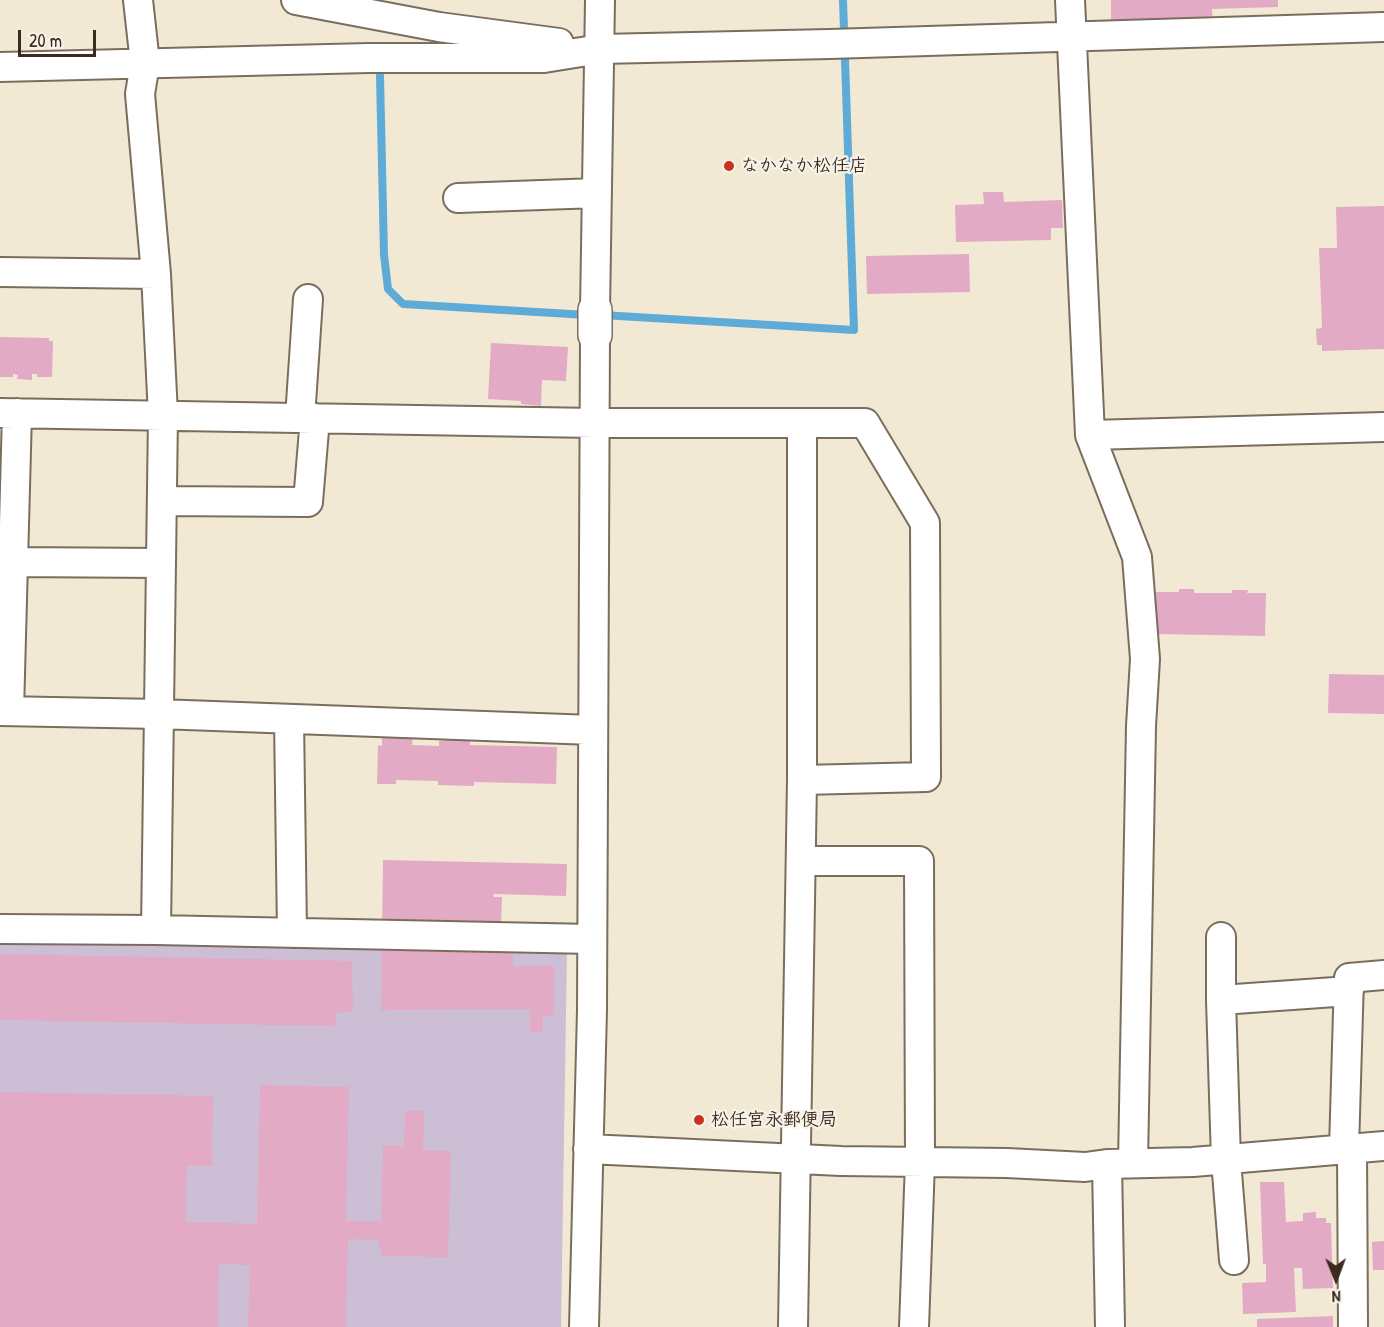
<!DOCTYPE html>
<html>
<head>
<meta charset="utf-8">
<style>
  body { margin:0 }
  #map { position:relative; width:1384px; height:1327px; overflow:hidden; background:#f2e9d4; font-family:"Patrick Hand",sans-serif }
  canvas { display:block }
  .north { position:absolute; left:1306px; top:1249px; width:60px; height:60px; -webkit-text-stroke:4px #f7f3e8; paint-order:stroke; rotate:179deg; font-size:16px; font-weight:700; line-height:24px; text-align:center; color:#3b2a1e }
  .north::after { content:''; display:block; margin:auto; width:21px; height:27px; background:#3b2a1e; clip-path:polygon(50% 0,100% 100%,50% 72%,0 100%) }
  .scale { position:absolute; left:18px; top:30px; width:78px; height:27px; box-sizing:border-box; border:3px solid #3b2a1e; border-top:0; padding-left:8px; font-size:18px; line-height:21px; white-space:nowrap; color:#3b2a1e; -webkit-text-stroke:4px #f7f3e8; paint-order:stroke }
</style>
</head>
<body>
<div id="map">
<canvas width="1384" height="1327"></canvas>
<div class="north">N</div>
<div class="scale">20 m</div>
</div>
<script>
const ctx = document.querySelector('canvas').getContext('2d');
ctx.lineJoin = 'round';
function fill(path, color) { ctx.fillStyle = color; ctx.fill(path, 'evenodd'); }
const shape = rows => new Path2D(rows.map(r => 'M' + r).join(''));
function stroke(path, color, width, dash) { ctx.strokeStyle = color; ctx.lineWidth = width; ctx.lineCap = dash ? 'butt' : 'round'; ctx.setLineDash(dash || []); ctx.stroke(path); }
function label(font, color, halo, rows, align = 'center') {
  ctx.font = font + ' "Patrick Hand","Klee One",sans-serif'; ctx.lineWidth = 4.5; ctx.setLineDash([]); ctx.textBaseline = 'middle'; ctx.strokeStyle = halo; ctx.fillStyle = color; for (const [text, x, y, turn = 0] of rows) {
    ctx.save(); ctx.translate(x, y); ctx.rotate((+turn || 0) * Math.PI / 180); ctx.textAlign = isNaN(turn) ? turn : align; if (halo) ctx.strokeText(text, 0, 0); ctx.fillText(text, 0, 0); ctx.restore();
  }
}
fill(shape([
  [0,941,567,950,561,1327,0,1327]
]), '#ccbed4');
stroke(shape([
  [380,76,384,255,388,289,403,304,587,315],
  [602,315,854,330,843,0]
]), '#5eabd7', 8);
fill(shape([
  [1111,0,1278,0,1278,7,1212,9,1213,23,1111,25],
  [983,192,1003,192,1004,202,1062,200,1063,228,1051,228,1051,240,956,242,955,205,984,204],
  [1384,206,1384,349,1322,351,1322,345,1317,345,1316,329,1322,328,1319,248,1337,248,1336,207],
  [969,254,970,292,867,294,866,256],
  [0,337,49,338,49,341,53,341,52,377,37,377,37,374,32,374,32,380,17,379,18,375,13,374,13,377,0,377],
  [491,343,568,347,566,381,542,380,541,406,521,404,521,401,488,399],
  [1179,589,1194,589,1194,593,1232,593,1232,590,1248,590,1247,593,1266,593,1265,636,1154,634,1154,592,1179,592],
  [1329,674,1384,675,1384,714,1328,713],
  [382,735,413,736,412,745,439,746,439,741,445,741,446,736,470,737,470,745,557,747,556,784,474,782,474,786,438,785,438,781,396,780,396,784,377,784,378,745,382,746],
  [383,860,567,864,566,896,493,894,494,897,502,897,501,922,494,922,493,952,513,952,513,966,554,966,554,1015,543,1016,543,1032,530,1032,530,1009,381,1010],
  [0,954,352,961,353,1012,336,1013,335,1026,0,1020],
  [260,1085,349,1087,346,1221,381,1221,383,1145,404,1146,405,1111,424,1111,423,1150,451,1151,448,1257,382,1256,378,1240,348,1239,346,1327,248,1327,250,1265,219,1264,218,1327,0,1327,0,1092,213,1096,212,1166,187,1166,186,1222,257,1224],
  [1260,1182,1284,1182,1286,1222,1303,1221,1303,1213,1316,1212,1316,1218,1326,1218,1326,1223,1331,1223,1333,1288,1303,1289,1302,1268,1294,1268,1296,1312,1243,1314,1242,1283,1266,1282,1266,1264,1263,1264],
  [1384,1241,1384,1270,1373,1270,1372,1242],
  [1333,1316,1333,1327,1257,1327,1257,1319]
]), '#e3aac5');
const minor = shape([
  [296,0,439,27,559,43],
  [1070,0,1090,435,1137,557,1145,659,1141,726,1133,1163],
  [0,67,369,58,544,58,600,49,830,44,1384,27],
  [458,198,597,193],
  [0,272,156,274],
  [595,310,600,0],
  [0,413,595,423,865,423,925,523,926,777,802,780,802,423],
  [300,418,308,299],
  [1090,435,1384,427],
  [162,501,308,502,315,418],
  [13,562,161,563],
  [0,711,159,714,593,730],
  [9,711,17,413],
  [289,719,292,933],
  [801,861,919,861,920,1162,914,1327],
  [0,929,156,930,163,415,156,274,140,94,145,63,138,0],
  [156,930,592,939],
  [1221,937,1221,1000],
  [588,1149,841,1161,1007,1163,1085,1167,1107,1164,1193,1162,1384,1146],
  [1344,1149,1349,978,1384,975],
  [1352,1149,1353,1327],
  [1107,1164,1110,1327],
  [1234,1260,1226,1160,1221,1000,1349,991],
  [584,1327,592,1010,595,335],
  [793,1327,802,780]
]);
const major = shape([
  [595,335,595,310]
]);
stroke(minor, '#7b6d5e', 32);
stroke(major, '#7b6d5e', 36);
stroke(minor, '#fff', 28);
stroke(major, '#fff', 33);
for (const [x, y, r, color] of [
  [729,166,6,"#c8321e"],
  [699,1120,6,"#c8321e"]
]) { const dot = new Path2D(); dot.arc(x, y, r, 0, 2 * Math.PI); ctx.fillStyle = color; ctx.fill(dot); stroke(dot, '#f7f3e8', 2); }
label('bold 18px', '#3b2a1e', '#f7f3e8', [
  ["なかなか松任店",741,166],
  ["松任宮永郵便局",711,1120]
], 'left');
</script>
</body>
</html>
